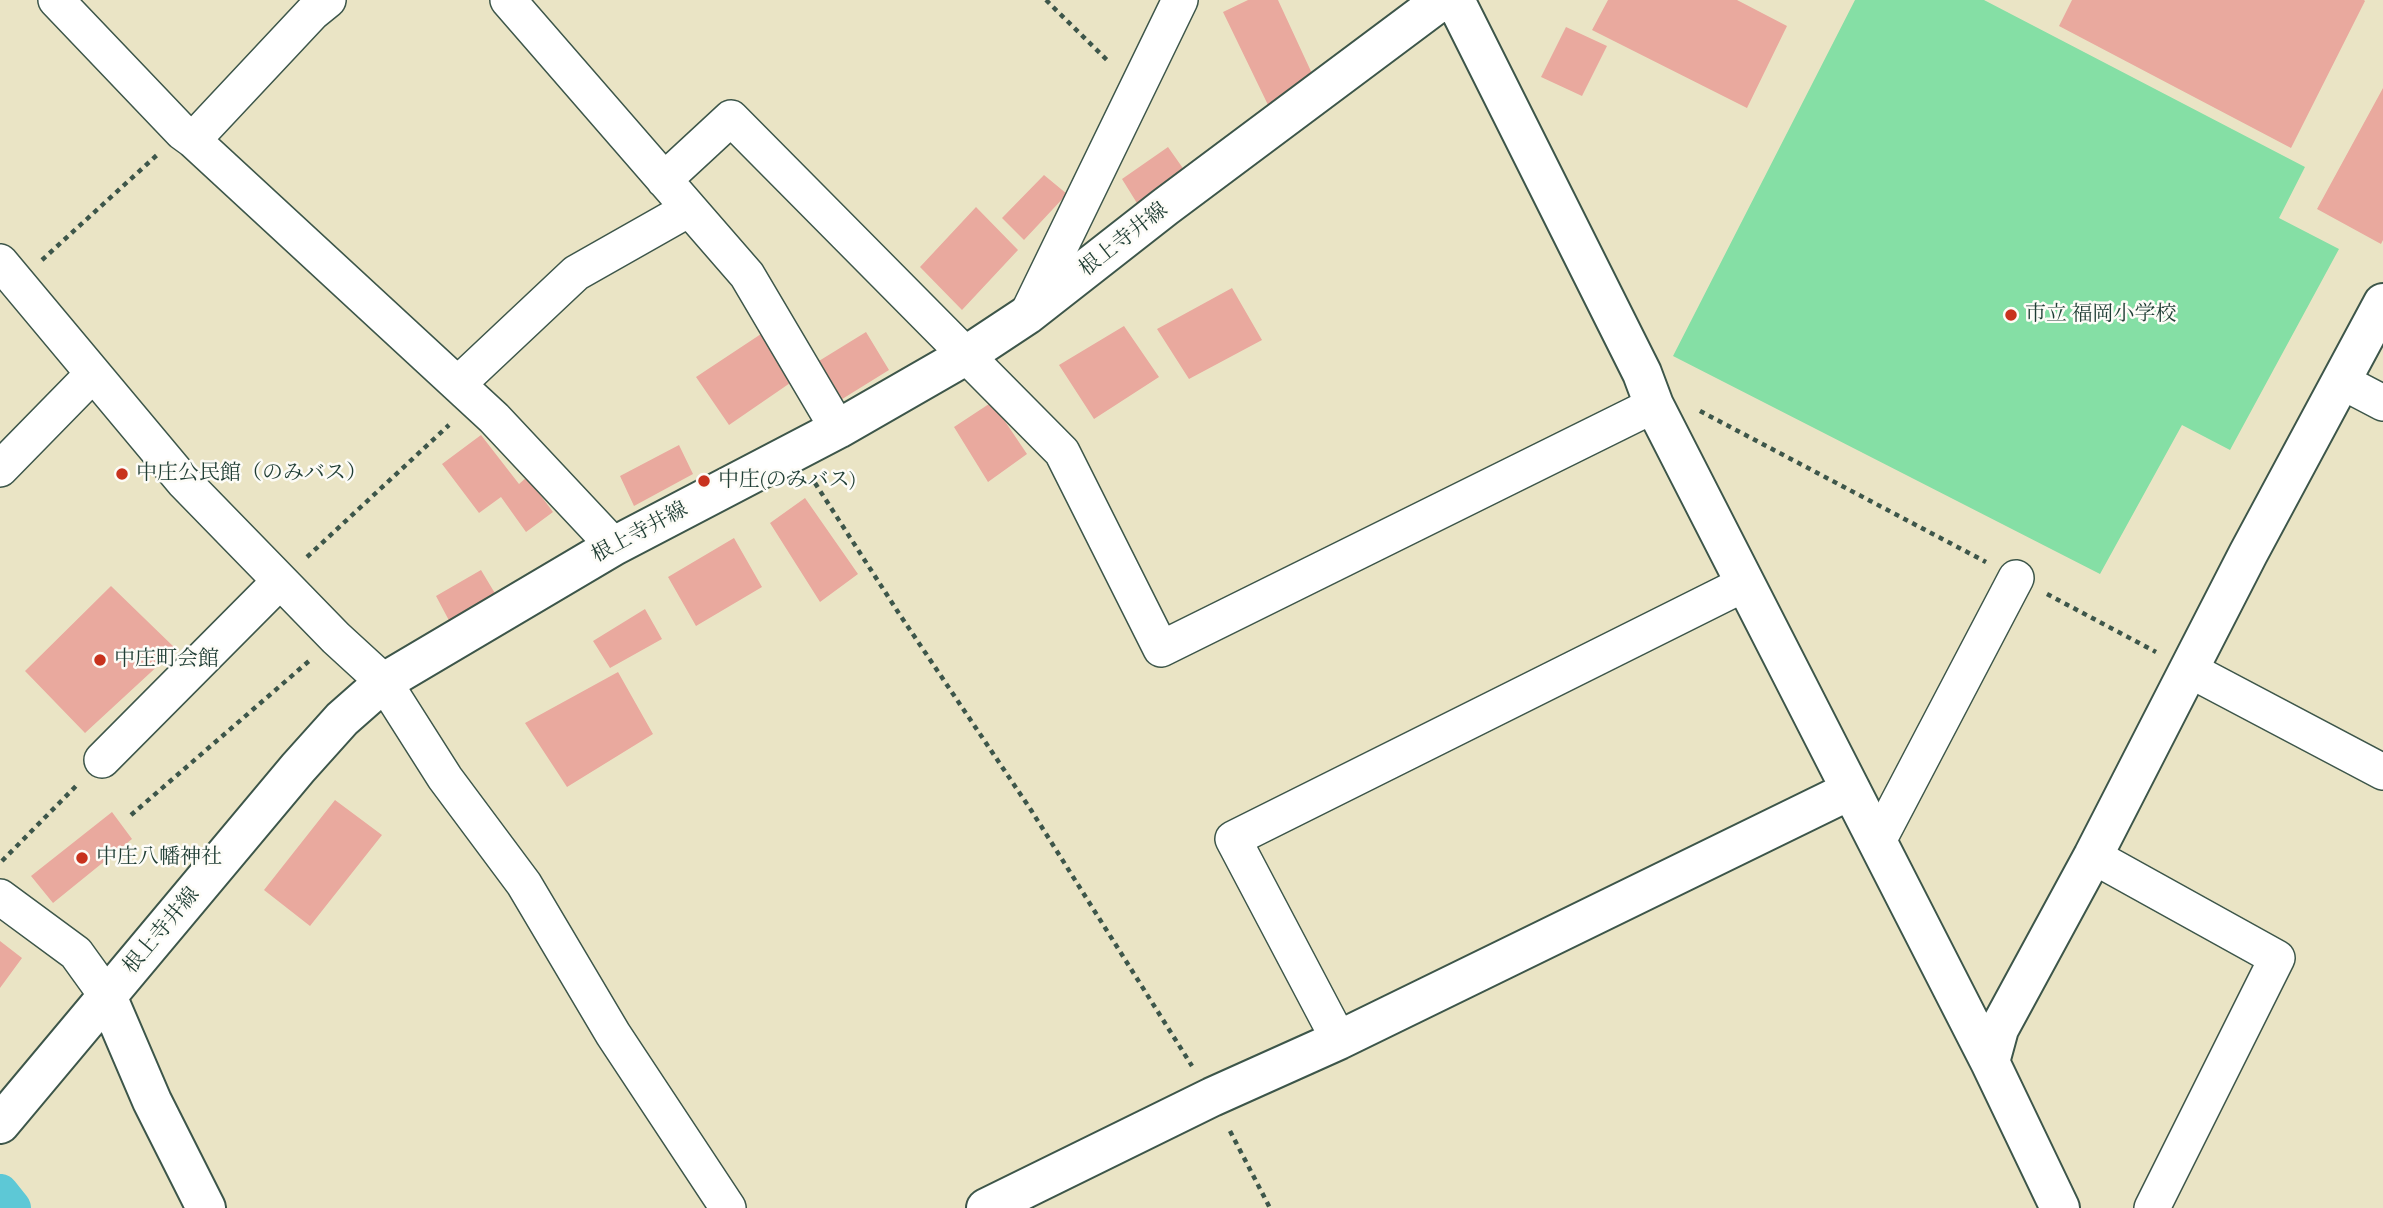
<!DOCTYPE html>
<html>
<head>
<meta charset="utf-8">
<style>
  body { margin:0 }
  canvas { display:block; background:#eae4c5 }
</style>
</head>
<body>
<canvas width="2383" height="1208"></canvas>
<script>
const ctx = document.querySelector('canvas').getContext('2d');
ctx.lineJoin = 'round';
function fill(path, color) { ctx.fillStyle = color; ctx.fill(path, 'evenodd'); }
const shape = rows => new Path2D(rows.map(r => 'M' + r).join(''));
function stroke(path, color, width, dash) { ctx.strokeStyle = color; ctx.lineWidth = width; ctx.lineCap = dash ? 'butt' : 'round'; ctx.setLineDash(dash || []); ctx.stroke(path); }
function label(font, color, halo, rows, align = 'center') {
  ctx.font = font + ' "IM FELL French Canon","Noto Serif JP",serif'; ctx.lineWidth = 5; ctx.setLineDash([]); ctx.textBaseline = 'middle'; ctx.strokeStyle = halo; ctx.fillStyle = color; for (const [text, x, y, turn = 0] of rows) {
    ctx.save(); ctx.translate(x, y); ctx.rotate((+turn || 0) * Math.PI / 180); ctx.textAlign = isNaN(turn) ? turn : align; if (halo) ctx.strokeText(text, 0, 0); ctx.fillText(text, 0, 0); ctx.restore();
  }
}
fill(shape([
  [1855,0,1984,0,2305,167,2279,218,2339,249,2230,450,2182,425,2100,574,1673,356]
]), '#85dfa5');
stroke(shape([
  [0,1193,12,1208]
]), '#5dc8d6', 38);
fill(shape([
  [1248,0,1278,0,1315,80,1269,107,1223,12],
  [1608,0,1737,0,1787,26,1747,108,1592,30],
  [2072,0,2364,0,2365,1,2291,148,2059,26],
  [1566,27,1607,46,1582,96,1541,77],
  [2383,88,2383,240,2381,244,2317,209],
  [1168,147,1187,174,1140,208,1122,179],
  [1044,175,1067,194,1024,240,1002,218],
  [976,207,1018,250,962,310,920,267],
  [1232,288,1262,340,1189,379,1157,329],
  [1124,326,1159,377,1094,419,1059,365],
  [866,332,889,370,839,401,814,364],
  [761,334,793,381,729,425,696,377],
  [992,402,1027,454,988,482,954,427],
  [481,435,519,484,527,477,553,512,526,532,501,497,479,513,442,464],
  [679,445,693,474,634,506,620,476],
  [805,498,858,574,820,602,770,523],
  [734,538,762,587,696,626,668,577],
  [481,570,499,600,453,628,436,596],
  [111,586,176,649,85,733,25,671],
  [645,609,662,639,610,668,593,641],
  [618,672,653,734,567,787,525,723],
  [335,800,382,835,310,926,264,890],
  [112,812,132,839,53,903,31,876],
  [0,941,22,958,0,988]
]), '#e9a99e');
const street = shape([
  [56,0,182,132,193,140,494,418,614,546],
  [508,0,747,275,838,429],
  [193,140,312,13,328,0],
  [664,180,731,118,1062,452,1161,649,1654,405],
  [0,262,184,482,336,638,384,682,445,778,524,884,613,1034,728,1208],
  [1027,315,1180,0],
  [2341,381,2383,403],
  [458,384,576,273,689,209],
  [0,469,92,375],
  [2188,669,2383,772],
  [102,760,280,581],
  [1878,841,2016,578],
  [2093,856,2277,958,2152,1208],
  [0,897,76,953,107,996],
  [1339,1040,1233,839,1744,584]
]);
const secondary = shape([
  [1455,0,1642,373,1654,405,1990,1062,2060,1208],
  [107,996,152,1101,206,1208],
  [1990,1062,1999,1029,2093,856,2248,554,2383,303],
  [0,1124,298,768,342,719,384,682,614,546,838,429,965,356,1027,315,1165,207,1442,0],
  [986,1208,1212,1097,1339,1040,1851,790]
]);
stroke(street, '#3d564a', 38);
stroke(secondary, '#3d564a', 42);
stroke(shape([
  [1046,0,1110,63],
  [42,260,157,155],
  [1700,411,1986,562],
  [815,483,898,612,1031,810,1192,1066],
  [307,557,449,425],
  [2047,594,2156,652],
  [131,815,309,661],
  [2,861,77,785],
  [1230,1131,1270,1208]
]), '#3d564a', 4.5, [5, 5]);
stroke(street, '#fff', 35);
stroke(secondary, '#fff', 38);
for (const [x, y, r, color] of [
  [2011,315,7,"#c8321e"],
  [122,474,7,"#c8321e"],
  [704,481,7,"#c8321e"],
  [100,660,7,"#c8321e"],
  [82,858,7,"#c8321e"]
]) { const dot = new Path2D(); dot.arc(x, y, r, 0, 2 * Math.PI); ctx.fillStyle = color; ctx.fill(dot); stroke(dot, '#fdfcf7', 2.5); }
label('21px', '#1f3d34', '#fdfcf7', [
  ["根上寺井線",1124,240,-38],
  ["根上寺井線",640,533,-28],
  ["根上寺井線",162,931,-50]
]);
label('21px', '#1f3d34', '#fdfcf7', [
  ["市立 福岡小学校",2025,315],
  ["中庄公民館（のみバス）",136,474],
  ["中庄(のみバス)",718,481],
  ["中庄町会館",114,660],
  ["中庄八幡神社",96,858]
], 'left');
</script>
</body>
</html>
